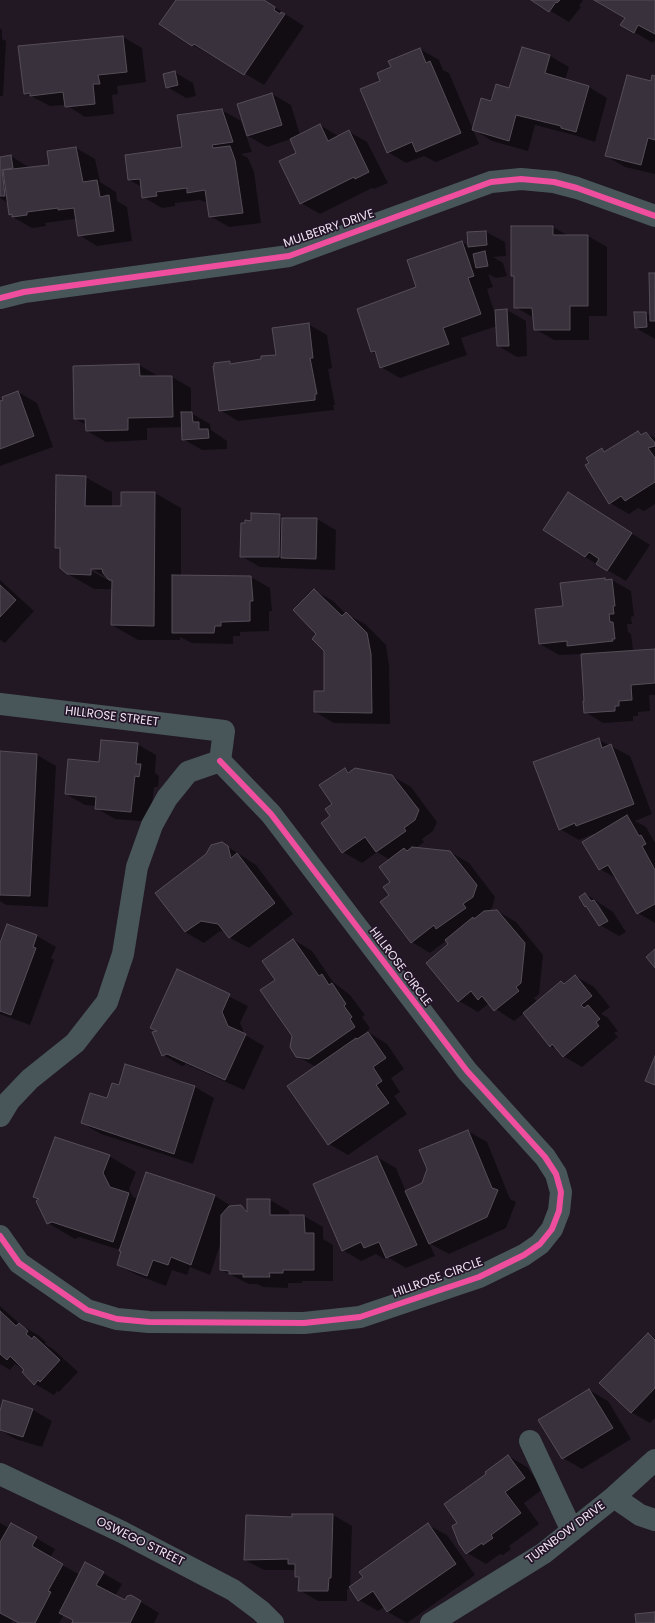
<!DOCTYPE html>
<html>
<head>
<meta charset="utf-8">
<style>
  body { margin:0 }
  canvas { display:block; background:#211824 }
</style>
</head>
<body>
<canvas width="655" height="1623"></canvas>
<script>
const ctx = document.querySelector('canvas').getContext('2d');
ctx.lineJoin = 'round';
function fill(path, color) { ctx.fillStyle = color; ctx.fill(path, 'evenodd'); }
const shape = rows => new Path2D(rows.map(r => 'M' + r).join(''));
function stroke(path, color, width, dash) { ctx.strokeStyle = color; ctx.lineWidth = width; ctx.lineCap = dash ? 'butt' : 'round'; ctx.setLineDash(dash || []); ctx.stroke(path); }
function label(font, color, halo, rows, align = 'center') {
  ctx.font = font + ' Poppins,sans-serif'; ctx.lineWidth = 3.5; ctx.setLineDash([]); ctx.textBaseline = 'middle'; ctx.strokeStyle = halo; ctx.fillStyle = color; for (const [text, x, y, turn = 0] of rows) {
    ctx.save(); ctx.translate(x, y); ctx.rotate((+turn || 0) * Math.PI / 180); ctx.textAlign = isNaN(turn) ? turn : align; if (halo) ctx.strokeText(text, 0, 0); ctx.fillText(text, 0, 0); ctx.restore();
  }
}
fill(shape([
  [177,0,263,0,304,26,264,85,213,54,212,56,193,45],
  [532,0,583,0,579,6,581,7,569,22],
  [596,0,655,0,655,40,653,43,622,25,626,17],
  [0,28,2,30,2,39,6,41,3,96,0,96],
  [123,37,142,48,146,82,117,86,118,94,112,95,114,114,85,117,66,105,50,106,25,93],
  [523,48,550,56,569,67,565,80,589,87,607,98,595,142,574,135,535,125,528,151,492,141,474,130,491,102,510,89],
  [420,49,439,60,443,70,449,73,479,144,436,162,424,156,406,163,388,152,382,81,393,68],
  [174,72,193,83,196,96,186,98,167,87],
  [655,77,655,174,625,167,606,156],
  [272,94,291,105,300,135,320,125,338,136,348,131,367,142,388,183,374,189,372,188,320,214,301,203,298,153,291,139,267,147,248,136,239,104],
  [222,110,241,121,252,152,241,154,248,158,254,172,261,223,229,227,210,216,208,203,200,200,175,203,175,206,162,208,143,197,142,187,129,180,183,148],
  [76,148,95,159,100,182,116,192,117,201,127,207,132,241,97,246,79,235,76,220,74,219,45,223,46,226,32,228,13,217,10,214,9,204,0,198,0,158,11,156,30,168,50,165],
  [553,227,569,236,588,236,607,247,607,316,589,316,589,340,554,340,535,329,534,318,515,307,515,277,512,275],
  [486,232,505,242,506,256,493,257,503,263,507,276,496,278,488,274,493,287,487,289,494,311,507,310,526,321,527,356,517,357,498,346,497,326,461,338,467,355,400,378,381,367,377,355,372,352,358,310,417,287,462,242,469,246],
  [655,274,655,339,636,328,646,313,651,316],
  [308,324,327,335,332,368,328,369,335,405,333,405,334,410,238,421,220,410,229,362,234,364,262,360,277,356],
  [139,365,158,376,172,377,191,388,191,413,210,424,211,430,227,441,227,449,202,450,183,439,182,427,147,428,147,440,106,442,87,431,87,425,75,419,74,367],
  [18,392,37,403,53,447,0,466,0,402],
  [638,432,643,435,646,433,655,438,655,504,644,511,638,508,629,514,610,503,590,463,602,449,606,452],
  [85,477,112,492,112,507,122,507,155,493,181,508,181,577,251,577,270,588,272,611,269,611,269,631,240,632,240,636,233,636,233,644,192,643,180,637,180,640,138,640,112,625,113,589,94,589,68,574,61,550,56,547],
  [87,566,113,581,113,583,86,568],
  [568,493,650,545,626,581,585,557],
  [280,515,286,519,317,519,336,530,335,570,260,567,241,556,252,522],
  [0,580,34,611,5,643,0,640],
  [612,580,631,591,634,616,631,617,632,624,627,624,628,632,631,634,633,650,631,650,631,652,655,650,655,695,649,695,650,711,638,712,638,716,633,716,633,721,603,723,585,712,586,702,582,654,559,655,540,644,564,607],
  [314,590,333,601,346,614,365,624,386,645,389,665,390,724,334,723,315,712,325,692,325,650,318,634],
  [599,740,630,756,652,814,635,821,646,827,655,843,655,923,638,913,619,880,600,869,595,836,593,834,579,840,560,829],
  [137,744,156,755,155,773,159,776,158,787,154,787,150,822,115,819,96,808,97,806,85,805,66,794,100,763],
  [0,752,37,755,56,766,48,907,6,905,0,901],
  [345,769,351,772,392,776,411,787,437,822,433,831,422,839,424,842,416,848,450,852,469,863,495,897,492,908,487,912,497,911,516,922,543,955,539,994,534,998,537,1002,575,976,594,987,610,1007,601,1014,607,1017,618,1031,614,1033,618,1037,582,1067,563,1056,559,1051,550,1046,524,1013,514,1021,488,1004,478,1012,459,1001,427,963,450,944,447,940,430,953,412,942,391,895,390,860,377,852,362,863,343,852,332,816,333,804],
  [222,843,256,865,293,914,249,948,230,938,225,932,220,931,204,943,185,932],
  [586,894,613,912,626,932,619,936,600,925,589,908,585,906],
  [598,903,606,917,604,917,596,904],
  [8,926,37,936,56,947,51,958,54,960,30,1025,0,1014,0,946],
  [294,940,312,951,333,982,350,995,365,1015,362,1017,370,1028,368,1030,371,1034,387,1044,404,1069,391,1078,400,1092,394,1096,407,1114,348,1155,329,1144,289,1086,316,1067,297,1056,276,981],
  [178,971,248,1006,240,1023,245,1035,264,1046,244,1090,186,1064,182,1066,163,1055,158,1032,151,1028],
  [126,1065,195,1087,214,1098,193,1164,101,1134,82,1123,119,1086],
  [468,1131,487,1142,510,1199,516,1202,506,1228,449,1254,429,1243,435,1256,406,1268,387,1257,384,1259,376,1254,361,1261,343,1250,377,1157,396,1168,406,1192,423,1184],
  [109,1156,136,1172,129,1189,133,1197,138,1199,147,1173,215,1196,233,1207,241,1206,248,1210,270,1200,289,1211,289,1216,304,1216,323,1227,323,1239,333,1245,333,1281,302,1281,302,1283,288,1283,288,1288,263,1287,257,1284,249,1284,221,1270,221,1242,210,1275,190,1267,187,1275,172,1270,166,1286,137,1275,118,1265,122,1251,120,1250,79,1237,75,1239,48,1223,40,1200,34,1197],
  [0,1306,21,1325,38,1335,46,1342,45,1344,53,1349,78,1372,59,1392,57,1391,54,1395,35,1384,23,1372,25,1370,15,1364,10,1370,0,1364],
  [648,1334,655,1338,655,1418,650,1423,631,1412],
  [589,1390,608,1401,631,1439,582,1469,563,1458,540,1421],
  [4,1401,33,1410,52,1421,42,1447,15,1439,0,1430,0,1415],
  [508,1456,527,1467,543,1489,524,1503,539,1524,509,1546,511,1549,503,1555,500,1554,486,1564,467,1553,458,1523,488,1474],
  [333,1515,352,1526,350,1588,428,1525,447,1535,475,1575,407,1623,388,1612,384,1607,378,1611,359,1600,351,1589,347,1589,347,1601,318,1601,299,1590,300,1579,296,1577,296,1570,264,1570,245,1560,293,1518],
  [0,1523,9,1528,36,1538,55,1549,50,1558,80,1575,103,1573,122,1584,115,1596,126,1601,131,1596,159,1613,154,1623,73,1623,74,1621,64,1615,59,1623,20,1623,13,1619,11,1623,0,1623]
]), '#0007');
const building = shape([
  [176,0,264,0,275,7,274,10,280,14,281,12,285,14,244,75,194,44,192,46,159,24,176,0],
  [531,0,560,0,557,3,556,2,549,12,531,0],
  [594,0,655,0,655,34,638,25,634,33,620,25,625,18,594,0],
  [123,36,127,72,98,75,100,84,93,84,95,104,65,107,63,92,30,96,30,93,24,94,18,46,123,36],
  [522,47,550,55,545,73,589,86,576,132,561,128,561,126,516,115,509,141,472,130,481,98,491,101,496,84,509,88,522,47],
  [420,48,426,63,430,61,461,133,416,152,412,142,387,153,360,89,380,81,377,73,391,67,388,61,420,48],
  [175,71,178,85,166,88,163,74,175,71],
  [627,75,651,81,652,75,655,76,655,140,648,138,641,165,605,156,627,75],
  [272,93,282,125,247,136,237,104,272,93],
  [222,109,233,142,212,145,213,148,230,146,235,160,243,213,209,217,205,190,187,193,187,188,156,192,157,196,142,198,140,179,128,180,125,155,182,147,177,115,222,109],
  [320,124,328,141,349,130,369,172,355,179,354,177,300,204,279,161,296,153,290,139,320,124],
  [76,147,83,182,97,180,100,197,109,195,114,231,78,236,74,208,58,210,58,208,27,212,27,215,12,217,12,214,9,215,3,170,49,165,47,151,76,147],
  [11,155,13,168,2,170,5,196,0,196,0,157,11,155],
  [511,226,553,226,553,235,588,235,588,306,570,306,570,330,534,330,532,308,514,308,514,276,511,276,511,226],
  [486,231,487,245,468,247,467,232,486,231],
  [462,241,474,276,468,278,481,314,443,328,449,344,380,368,375,351,371,352,357,309,416,287,407,260,462,241],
  [485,251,488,266,476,268,473,254,485,251],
  [649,273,655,273,655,321,650,321,649,273],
  [507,309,509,346,497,346,495,310,507,309],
  [634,312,646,312,647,327,635,328,634,312],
  [309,323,313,358,310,358,317,394,315,394,315,400,219,411,213,366,214,366,214,363,230,361,230,364,261,359,261,356,276,355,272,328,309,323],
  [139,364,140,376,172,376,173,417,128,418,128,430,86,431,85,419,74,419,73,366,139,364],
  [18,391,34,436,0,449,0,401,3,400,2,397,18,391],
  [181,412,192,412,193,422,199,422,199,429,208,429,209,438,182,440,181,412],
  [638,431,641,435,646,432,655,443,655,446,648,448,655,458,655,482,625,501,621,496,609,504,585,465,589,463,586,458,602,448,604,452,638,431],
  [56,475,86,476,85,506,121,506,121,492,155,492,154,626,111,625,112,580,109,580,103,573,102,569,91,569,91,575,67,574,60,568,60,548,55,548,56,475],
  [568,492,632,533,607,571,596,564,599,559,589,552,585,557,543,530,568,492],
  [251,513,280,514,279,557,240,557,241,523,245,523,245,520,251,521,251,513],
  [282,518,317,518,316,559,281,558,282,518],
  [172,575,251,576,253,601,250,601,250,621,221,622,221,626,215,626,214,633,172,633,172,575],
  [605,578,605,580,612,579,615,606,613,606,614,614,609,614,610,622,613,622,615,639,612,639,613,641,567,646,567,641,539,644,535,609,563,606,560,583,605,578],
  [0,585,16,600,0,617,0,585],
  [314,589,342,616,346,612,367,633,371,654,372,713,314,712,314,691,324,691,324,651,312,639,316,634,293,610,314,589],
  [655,649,655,683,631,685,632,700,619,701,619,706,615,706,615,711,584,713,583,701,584,701,581,654,655,649],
  [599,738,602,748,611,744,634,804,576,826,575,823,559,830,533,762,599,738],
  [101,740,138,743,136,764,141,764,139,777,135,776,131,812,95,809,96,797,65,794,68,759,99,762,101,740],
  [0,751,37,754,30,896,0,895,0,751],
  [345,768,348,773,355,768,392,775,419,810,415,820,404,828,406,831,376,852,365,837,342,853,321,823,330,816,325,809,332,804,319,785,345,768],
  [627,815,639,836,641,835,646,844,642,846,655,870,655,904,637,914,608,865,599,870,582,842,627,815],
  [222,842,228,846,231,858,237,853,275,903,229,938,218,924,201,921,185,932,155,893,206,854,211,845,222,842],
  [412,847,450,851,477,885,473,897,463,904,466,908,436,929,434,925,411,943,380,902,389,895,383,887,390,882,379,867,404,848,407,851,412,847],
  [585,893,591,901,594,900,608,921,599,926,586,906,585,907,579,897,585,893],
  [497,910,525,943,521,983,516,987,519,991,494,1011,482,996,478,1000,471,991,458,1002,426,963,448,944,445,940,473,917,474,919,484,911,497,910],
  [7,924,37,935,33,947,36,948,11,1015,0,1011,0,943,7,924],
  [293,939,319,976,322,974,329,985,332,983,346,1004,344,1006,352,1017,350,1019,355,1027,309,1059,296,1057,290,1047,292,1036,260,990,275,980,262,961,293,939],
  [655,949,655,968,646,957,655,949],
  [177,969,230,994,222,1012,228,1026,246,1034,225,1080,167,1054,162,1056,152,1032,157,1031,150,1028,177,969],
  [575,975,592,996,581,1005,584,1008,588,1005,600,1019,596,1022,599,1026,563,1057,552,1044,550,1047,523,1013,561,981,564,984,575,975],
  [368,1032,386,1058,373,1067,382,1081,376,1085,389,1103,328,1145,287,1086,356,1038,357,1039,368,1032],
  [655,1056,655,1085,645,1081,655,1056],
  [125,1064,195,1086,174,1154,81,1123,90,1093,107,1098,112,1083,119,1085,125,1064],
  [468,1130,492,1188,498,1190,487,1217,429,1244,405,1191,422,1183,427,1169,419,1150,468,1130],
  [55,1137,110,1155,103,1173,110,1187,129,1193,113,1242,52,1222,47,1224,36,1201,39,1199,33,1197,55,1137],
  [377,1156,417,1245,386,1258,379,1242,364,1248,361,1242,342,1251,313,1184,377,1156],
  [146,1172,215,1195,191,1265,171,1257,168,1265,153,1260,147,1276,117,1265,121,1251,119,1251,146,1172],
  [247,1199,270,1199,270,1215,304,1215,305,1233,314,1233,314,1270,283,1270,283,1273,269,1273,270,1277,243,1277,243,1274,229,1274,229,1271,220,1270,221,1215,229,1206,241,1205,247,1212,247,1199],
  [0,1311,16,1326,19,1323,28,1331,26,1334,32,1339,34,1336,60,1360,40,1382,38,1380,34,1385,22,1372,24,1370,10,1356,7,1360,0,1354,0,1311],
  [648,1333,655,1340,655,1388,631,1413,599,1383,648,1333],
  [589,1389,613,1428,562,1459,538,1420,589,1389],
  [3,1400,33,1409,23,1437,0,1430,0,1411,3,1400],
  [508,1455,525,1478,505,1492,521,1513,491,1535,493,1538,483,1545,482,1543,466,1554,459,1544,452,1526,457,1523,444,1504,486,1474,485,1472,508,1455],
  [292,1514,333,1514,331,1578,329,1578,328,1591,298,1591,299,1577,295,1577,295,1564,288,1564,288,1559,244,1560,246,1515,292,1517,292,1514],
  [11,1523,37,1537,32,1546,63,1564,48,1591,51,1592,35,1623,19,1623,0,1613,0,1542,11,1523],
  [428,1523,456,1564,387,1612,373,1591,358,1601,349,1587,363,1577,359,1572,428,1523],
  [85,1562,104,1572,96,1585,125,1600,127,1596,131,1595,141,1601,130,1623,72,1623,73,1620,59,1613,85,1562],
  [655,1612,655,1623,636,1623,635,1614,655,1612]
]);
fill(building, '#39313b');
stroke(building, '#554d58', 1);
stroke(shape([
  [0,298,24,292,289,256,491,182,521,179,554,182,577,188,655,216],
  [0,704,224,731,220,761],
  [0,1116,9,1101,30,1079,75,1043,107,1002,123,954,137,867,152,825,167,798,188,772,220,761],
  [0,1236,19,1263,87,1310,117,1319,149,1322,304,1323,360,1317,479,1277,524,1255,540,1244,552,1229,559,1211,561,1192,556,1174,545,1157,467,1071,271,814,220,761],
  [530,1441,572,1531],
  [0,1474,122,1532,233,1590,261,1611,273,1623],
  [614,1497,640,1515,655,1520],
  [431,1623,544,1553,614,1497,655,1460]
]), '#48565a', 22);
stroke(shape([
  [0,298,24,292,289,256,491,182,521,179,554,182,577,188,655,216],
  [0,1236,19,1263,87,1310,117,1319,149,1322,304,1323,360,1317,479,1277,524,1255,540,1244,552,1229,559,1211,561,1192,556,1174,545,1157,467,1071,271,814,220,761]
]), '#ef4d9e', 6);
label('12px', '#efe4f2', '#241428', [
  ["MULBERRY DRIVE",329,229,-19],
  ["HILLROSE STREET",112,717,7],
  ["HILLROSE CIRCLE",400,967,53],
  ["HILLROSE CIRCLE",438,1278,-20],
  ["TURNBOW DRIVE",566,1533,-37],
  ["OSWEGO STREET",140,1542,26]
]);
</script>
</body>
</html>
